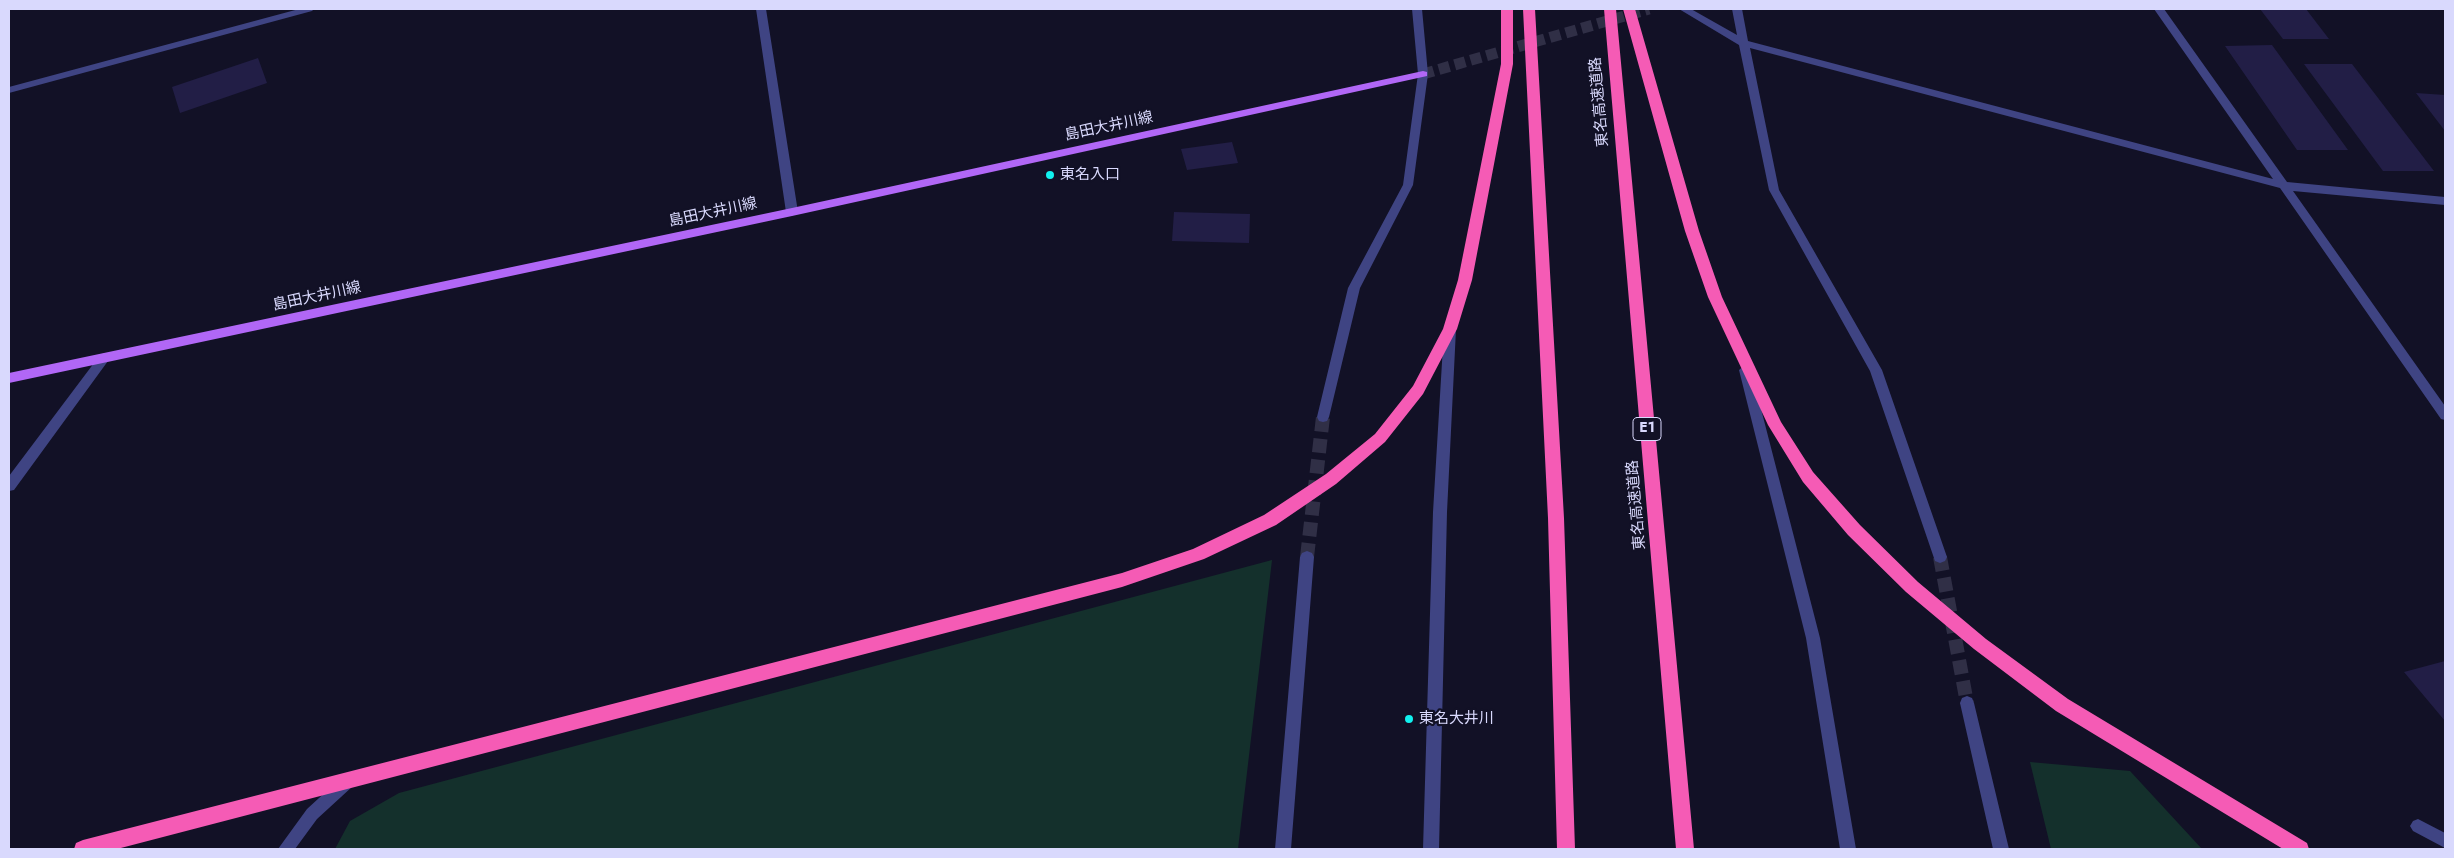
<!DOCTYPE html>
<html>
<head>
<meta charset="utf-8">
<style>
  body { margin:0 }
  #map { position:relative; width:2454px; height:858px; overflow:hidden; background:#121126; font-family:Jost,sans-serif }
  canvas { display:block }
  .frame { position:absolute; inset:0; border:10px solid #d9d9fd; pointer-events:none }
</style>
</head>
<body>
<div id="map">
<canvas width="2454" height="858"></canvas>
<div class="frame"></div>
</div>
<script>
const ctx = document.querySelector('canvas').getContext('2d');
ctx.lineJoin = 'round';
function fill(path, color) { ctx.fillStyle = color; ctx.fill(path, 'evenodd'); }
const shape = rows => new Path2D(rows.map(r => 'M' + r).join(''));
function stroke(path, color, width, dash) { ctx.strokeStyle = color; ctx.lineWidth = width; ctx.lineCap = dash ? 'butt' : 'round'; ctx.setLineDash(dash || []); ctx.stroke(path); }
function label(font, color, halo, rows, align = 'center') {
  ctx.font = font + ' Jost,"Noto Sans JP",sans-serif'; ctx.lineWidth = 4.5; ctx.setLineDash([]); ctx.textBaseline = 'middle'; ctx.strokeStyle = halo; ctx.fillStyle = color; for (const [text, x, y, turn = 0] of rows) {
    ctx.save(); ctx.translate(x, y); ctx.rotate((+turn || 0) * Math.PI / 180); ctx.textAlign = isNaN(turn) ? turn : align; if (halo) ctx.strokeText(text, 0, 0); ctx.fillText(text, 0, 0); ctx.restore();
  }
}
fill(shape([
  [1272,560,1238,849,335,849,350,821,399,793],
  [2030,762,2130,771,2202,849,2051,849]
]), '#14302c');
fill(shape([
  [2260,9,2306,9,2329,39,2283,39],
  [2272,45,2348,150,2297,150,2225,46],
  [258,58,267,83,180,113,172,87],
  [2304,64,2352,64,2434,171,2383,171],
  [2416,93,2445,95,2445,131],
  [1232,142,1238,163,1187,170,1181,149],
  [1174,212,1250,214,1249,243,1172,241],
  [2445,661,2445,721,2404,672]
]), '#221e46');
stroke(shape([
  [1307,557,1323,417],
  [1940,557,1967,703]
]), '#302f46', 14, [14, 7]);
stroke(shape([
  [1423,74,1649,9]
]), '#302f46', 11, [11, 5.5]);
fill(shape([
  [299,9,314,9,312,11,9,93,9,87,299,9],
  [756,9,766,9,798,212,792,216,786,212,756,9],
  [1412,9,1422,9,1428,74,1413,185,1360,288,1329,417,1327,421,1323,422,1319,421,1317,417,1348,288,1403,185,1418,74,1412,9],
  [1679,9,1691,9,1737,35,1732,9,1742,9,1748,41,2273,179,2154,9,2164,9,2287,182,2445,197,2445,205,2293,191,2445,406,2445,420,2441,419,2280,188,1750,48,1779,190,1882,370,1947,557,1945,561,1940,563,1935,561,1870,371,1769,190,1739,45,1679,9],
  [1450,324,1456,329,1447,512,1439,849,1423,849,1433,512,1444,329,1450,324],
  [104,353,110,358,108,361,14,490,9,491,9,476,100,355,104,353],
  [1745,365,1751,370,1820,638,1856,849,1840,849,1806,638,1739,370,1745,365],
  [1307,551,1312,553,1314,557,1291,849,1275,849,1300,557,1302,553,1307,551],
  [1967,696,1972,698,1974,703,2009,849,1993,849,1960,703,1962,698,1967,696],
  [348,774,353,776,355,781,353,786,317,819,295,849,278,849,307,809,343,776,348,774],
  [2418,819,2445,833,2445,848,2413,831,2410,826,2413,821,2418,819]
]), '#3f4483');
fill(shape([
  [1423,71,1427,72,1427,76,792,216,9,383,9,373,792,208,1423,71]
]), '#b167f6');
fill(shape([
  [1501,9,1513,9,1513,64,1472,280,1457,329,1423,394,1385,442,1336,484,1276,525,1204,559,1122,587,117,849,74,849,76,843,83,840,1122,573,1193,549,1264,515,1326,474,1375,434,1413,386,1443,329,1458,280,1501,64,1501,9],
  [1523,9,1535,9,1564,518,1575,849,1557,849,1548,518,1523,9],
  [1604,9,1616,9,1694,849,1676,849,1604,9],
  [1623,9,1635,9,1699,231,1722,297,1781,422,1813,472,1860,525,1918,582,1986,639,2068,699,2307,843,2309,849,2283,849,2056,711,1974,649,1906,592,1848,535,1803,482,1768,425,1708,297,1685,231,1623,9]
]), '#f55bb5');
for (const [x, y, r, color] of [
  [1050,175,5,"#11f1ef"],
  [1409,719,5,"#11f1ef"]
]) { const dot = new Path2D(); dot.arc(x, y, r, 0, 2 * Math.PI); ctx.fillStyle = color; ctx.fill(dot); stroke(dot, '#121126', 2); }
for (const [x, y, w] of [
  [1647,429,28]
]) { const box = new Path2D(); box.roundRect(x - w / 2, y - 11.5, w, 23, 4); ctx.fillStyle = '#121126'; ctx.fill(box); stroke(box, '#d9d9fd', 1); }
label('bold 14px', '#d9d9fd', null, [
  ["E1",1647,429]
]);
label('15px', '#d9d9fd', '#121126', [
  ["東名高速道路",1600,102,-95],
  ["島田大井川線",1109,127,-12],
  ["島田大井川線",713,213,-12],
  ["島田大井川線",317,297,-12],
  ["東名高速道路",1637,505,-95]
]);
label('15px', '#d9d9fd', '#121126', [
  ["東名入口",1060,175],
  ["東名大井川",1419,719]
], 'left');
</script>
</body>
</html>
